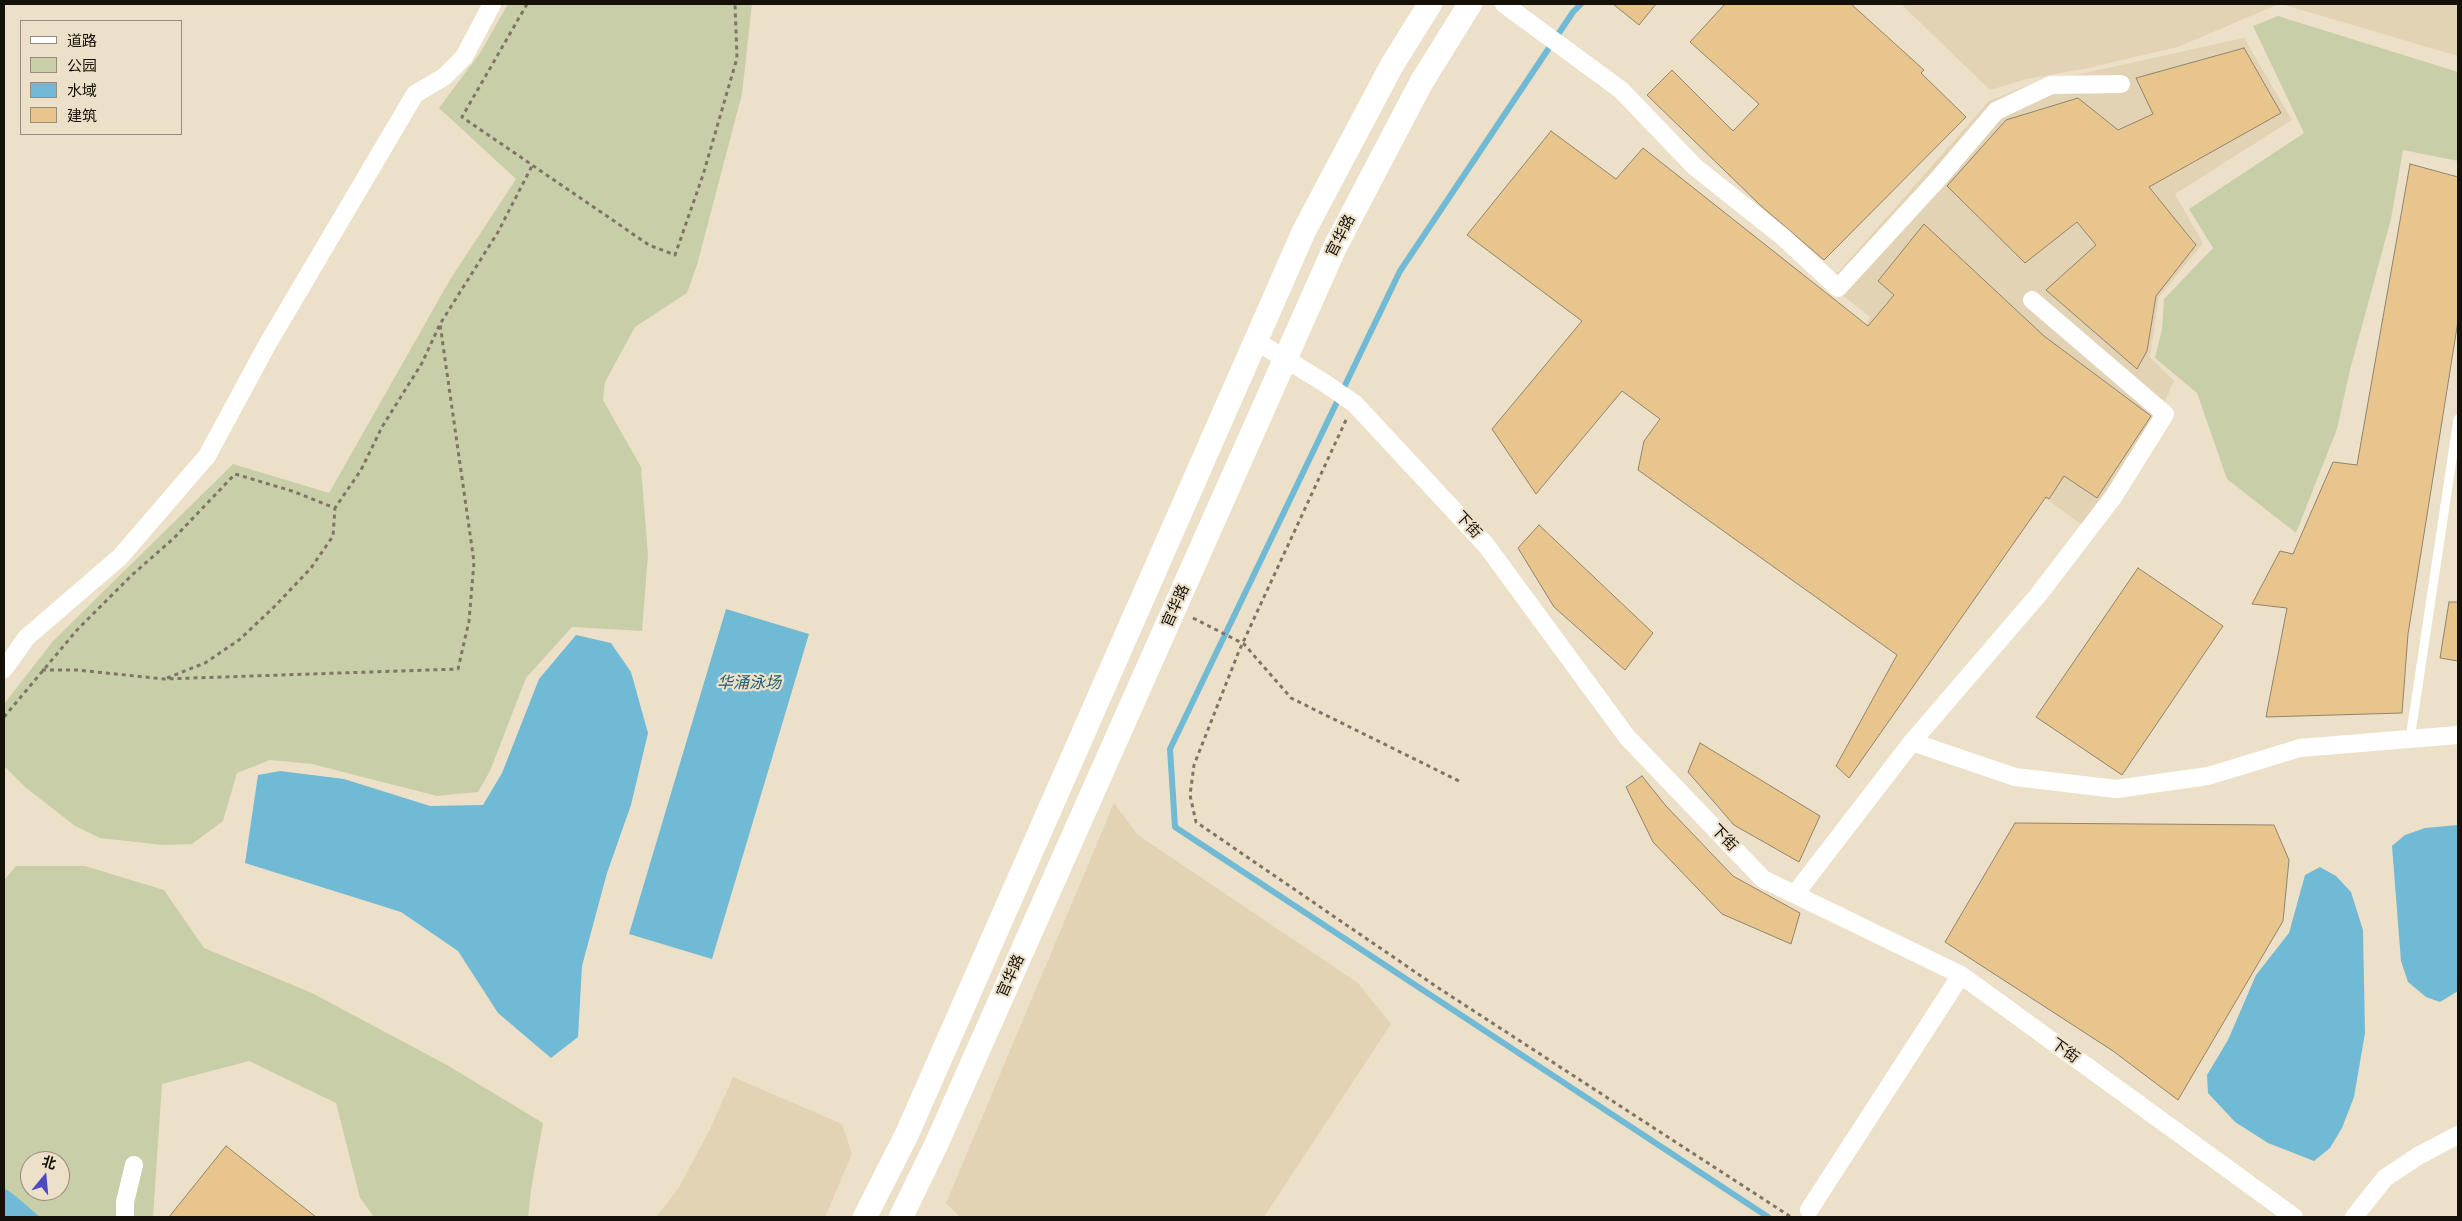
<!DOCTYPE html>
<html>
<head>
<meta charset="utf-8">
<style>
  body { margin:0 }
  #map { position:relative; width:2462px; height:1221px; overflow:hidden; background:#ede0c9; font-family:"Open Sans","Noto Sans SC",sans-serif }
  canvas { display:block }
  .frame { position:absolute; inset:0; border:5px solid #151008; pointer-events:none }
  .legend { position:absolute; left:20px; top:20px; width:162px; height:115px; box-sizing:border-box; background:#ede0c9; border:1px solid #978d7c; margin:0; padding:6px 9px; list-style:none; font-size:15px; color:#151008 }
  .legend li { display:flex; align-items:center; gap:10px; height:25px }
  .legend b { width:25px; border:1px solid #978d7c }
  .north { position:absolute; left:20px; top:1151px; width:50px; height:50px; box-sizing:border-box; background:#ede0c9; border:1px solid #978d7c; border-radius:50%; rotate:17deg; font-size:14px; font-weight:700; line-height:20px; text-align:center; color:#151008 }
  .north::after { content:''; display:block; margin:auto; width:18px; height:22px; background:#4f49c0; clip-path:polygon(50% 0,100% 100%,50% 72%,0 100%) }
</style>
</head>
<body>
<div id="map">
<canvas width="2462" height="1221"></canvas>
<div class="frame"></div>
<ul class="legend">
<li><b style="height:6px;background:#fff"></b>道路</li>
<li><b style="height:14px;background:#c8cfa8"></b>公园</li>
<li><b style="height:14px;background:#70bad5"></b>水域</li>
<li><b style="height:14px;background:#e8c58c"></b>建筑</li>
</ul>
<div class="north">北</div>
</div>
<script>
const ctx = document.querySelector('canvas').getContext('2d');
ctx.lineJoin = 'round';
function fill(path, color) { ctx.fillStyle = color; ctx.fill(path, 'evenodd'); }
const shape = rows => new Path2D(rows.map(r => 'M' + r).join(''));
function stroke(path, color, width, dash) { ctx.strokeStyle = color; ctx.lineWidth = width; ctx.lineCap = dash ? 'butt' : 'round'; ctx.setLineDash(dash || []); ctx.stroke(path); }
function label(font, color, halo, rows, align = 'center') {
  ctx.font = font + ' "Open Sans","Noto Sans SC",sans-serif'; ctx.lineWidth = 4.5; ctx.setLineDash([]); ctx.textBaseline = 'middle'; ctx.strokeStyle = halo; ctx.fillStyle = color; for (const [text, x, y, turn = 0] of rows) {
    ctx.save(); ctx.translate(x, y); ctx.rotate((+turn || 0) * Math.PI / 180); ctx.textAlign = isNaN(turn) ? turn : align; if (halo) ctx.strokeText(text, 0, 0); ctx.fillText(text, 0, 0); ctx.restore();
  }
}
fill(shape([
  [1901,4,2279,4,2178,47,2088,68,2027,79,1990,90],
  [2281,4,2458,4,2458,56],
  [2244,38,2292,120,2175,194,2203,243,2159,297,2150,357,2174,381,2159,415,2085,527,1847,354,1870,317,1828,284,1989,101,2026,86],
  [1114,803,1138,835,1358,983,1391,1024,1264,1217,960,1217,946,1203],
  [733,1077,842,1124,852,1154,825,1217,656,1217,678,1189,710,1129]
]), '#e3d3b5');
fill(shape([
  [508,4,752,4,742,94,697,265,687,293,635,327,605,382,603,400,641,467,648,555,642,631,572,627,526,678,490,771,478,792,437,796,312,764,270,760,237,773,223,821,192,844,162,845,100,838,75,826,25,787,4,766,4,704,53,641,233,464,329,493,451,278,516,179,439,108,480,53],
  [2278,16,2458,72,2458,161,2403,150,2391,219,2350,370,2337,429,2296,533,2227,479,2197,393,2155,358,2162,329,2164,299,2213,248,2189,209,2304,133,2253,26],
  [16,866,85,866,164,890,204,948,312,993,447,1065,543,1123,531,1190,528,1217,374,1217,360,1198,336,1103,249,1061,162,1084,153,1217,4,1217,4,880],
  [30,1161,60,1161,60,1191,30,1191]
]), '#c8cfa8');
fill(shape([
  [726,609,809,634,712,959,629,934],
  [576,635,611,643,631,672,648,733,631,805,607,873,582,966,578,1037,551,1058,498,1013,458,951,401,912,245,863,258,775,280,771,344,779,430,806,483,805,502,773,539,679],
  [2458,825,2458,991,2440,1002,2426,997,2408,982,2401,961,2392,846,2405,835,2425,828],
  [2320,867,2336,876,2351,892,2363,930,2365,1033,2354,1097,2342,1128,2330,1148,2314,1161,2268,1143,2235,1122,2208,1093,2207,1075,2228,1040,2256,975,2289,933,2305,875],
  [4,1188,13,1194,40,1217,4,1217]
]), '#70bad5');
stroke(shape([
  [1581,4,1573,12,1400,271,1170,749,1175,827,1768,1217]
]), '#70bad5', 6);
const building = shape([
  [1613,4,1656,4,1639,25,1613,4],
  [1725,4,1851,4,1924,70,1921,73,1966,117,1824,260,1760,205,1647,95,1672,70,1733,131,1759,104,1690,42,1725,4],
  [2244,48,2281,113,2149,187,2196,245,2156,296,2147,351,2137,369,2046,290,2096,245,2077,222,2025,263,1947,186,2006,120,2078,98,2118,130,2153,114,2136,78,2244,48],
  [1551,131,1616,179,1643,148,1868,326,1894,295,1878,281,1924,224,2044,336,2151,416,2097,498,2064,476,2049,499,2046,497,1849,778,1836,766,1897,655,1638,470,1644,441,1660,419,1622,391,1536,494,1492,429,1582,321,1467,235,1551,131],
  [2410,164,2458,177,2458,321,2408,634,2402,713,2266,717,2287,608,2252,604,2280,551,2293,554,2333,462,2357,465,2410,164],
  [1539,525,1653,633,1625,670,1554,607,1518,548,1539,525],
  [2138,568,2223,626,2122,775,2036,717,2138,568],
  [2449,602,2458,602,2458,661,2440,658,2449,602],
  [1700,743,1820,816,1799,862,1734,825,1688,772,1700,743],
  [1642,776,1666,806,1733,876,1800,913,1791,944,1722,914,1653,842,1626,787,1642,776],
  [2015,823,2274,825,2289,860,2283,921,2178,1100,2113,1051,1945,942,2015,823],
  [226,1146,316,1217,169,1217,226,1146]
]);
fill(building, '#e8c58c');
stroke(building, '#91836f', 1);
stroke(shape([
  [527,4,462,117,649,245,675,255,703,175,737,58,735,4],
  [1346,420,1239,651,1194,765,1190,795,1196,822,1440,989,1791,1217],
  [1193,618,1244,644,1291,698,1459,781],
  [42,670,77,670,164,679,458,669,469,621,474,562,440,324],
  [167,678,205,663,239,640,275,606,311,568,333,536,335,508],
  [4,717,77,630,132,575,174,538,235,474,292,491,335,508,361,470,382,427,422,363,440,324,498,232,533,164]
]), '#7e7566', 3, [4, 4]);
stroke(shape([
  [2410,739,2458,419]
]), '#fff', 9);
stroke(shape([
  [1504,4,1621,90,1695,167,1783,237,1838,288,1938,179,1996,111,2051,85,2121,84],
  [1256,341,1323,382,1355,404,1486,545,1627,737,1763,879,1961,975,2294,1217],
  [4,669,27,637,120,557,207,456,267,345,415,94,444,77,464,57,492,4],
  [1912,742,2039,594,2114,496,2165,414,2032,300],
  [1795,894,1912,742,2015,777,2116,789,2208,776,2300,748,2458,735],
  [1809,1210,1961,975],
  [125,1217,125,1202,134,1165],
  [2354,1217,2385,1178,2418,1156,2458,1135]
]), '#fff', 18);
stroke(shape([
  [865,1217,907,1134,1304,231,1392,65,1430,4],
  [901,1217,936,1145,1335,247,1421,83,1470,4]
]), '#fff', 24);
label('15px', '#151008', '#ede0c9', [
  ["官华路",1341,236,-63],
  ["下街",1468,525,47],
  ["官华路",1176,606,-66],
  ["下街",1724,838,46],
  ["官华路",1011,976,-66],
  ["下街",2065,1051,36]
]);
label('italic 16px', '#205c6f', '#ede0c9', [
  ["华涌泳场",749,683]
]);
</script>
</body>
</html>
